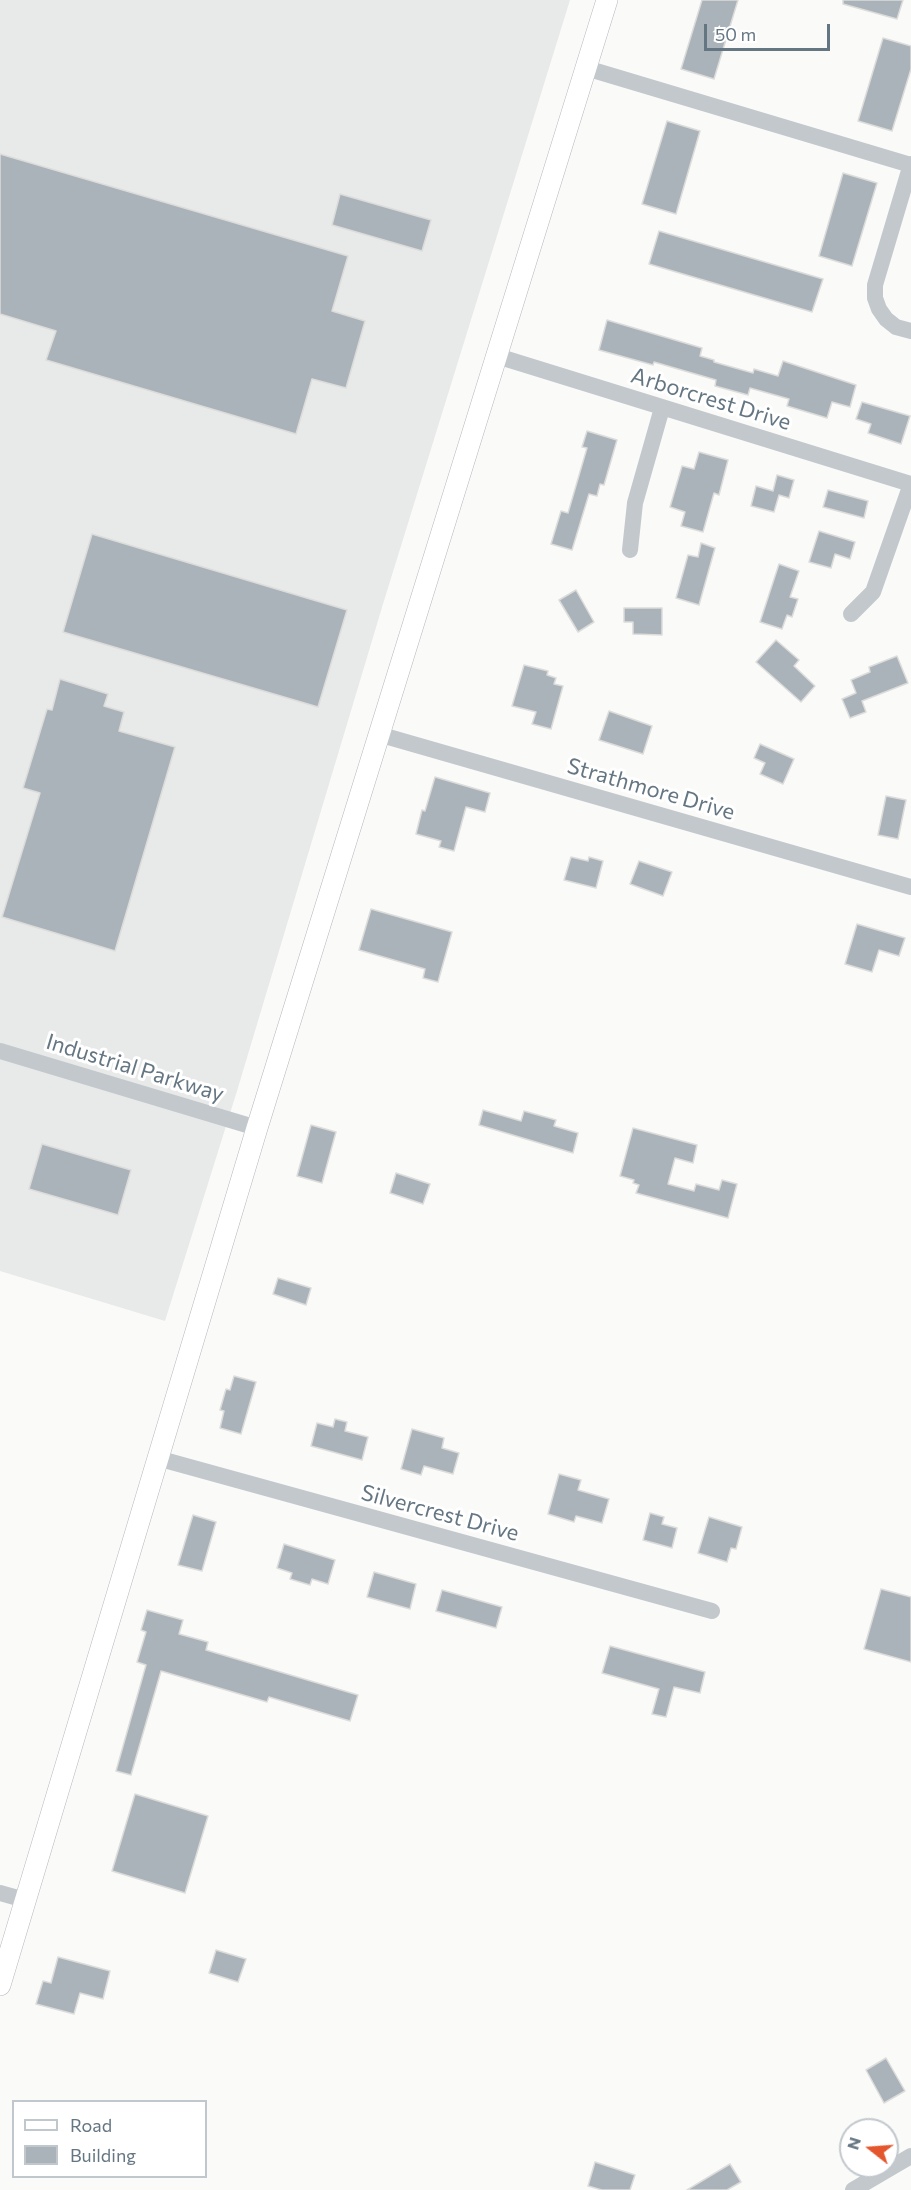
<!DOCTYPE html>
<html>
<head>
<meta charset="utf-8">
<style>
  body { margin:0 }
  #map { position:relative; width:911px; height:2190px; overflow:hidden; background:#fafaf8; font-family:Commissioner,sans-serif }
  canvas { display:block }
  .legend { position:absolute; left:12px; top:2100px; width:195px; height:78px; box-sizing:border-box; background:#fff; border:2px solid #c1c8cd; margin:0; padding:8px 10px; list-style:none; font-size:18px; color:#657683 }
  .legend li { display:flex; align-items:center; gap:12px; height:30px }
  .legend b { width:30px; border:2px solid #c1c8cd }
  .north { position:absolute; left:839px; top:2118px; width:60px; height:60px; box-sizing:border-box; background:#fff; border:2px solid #c1c8cd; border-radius:50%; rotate:287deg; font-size:16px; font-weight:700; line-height:24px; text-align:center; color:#657683 }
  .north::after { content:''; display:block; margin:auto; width:21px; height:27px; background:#e4572e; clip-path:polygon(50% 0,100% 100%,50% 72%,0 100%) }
  .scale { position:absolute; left:704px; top:24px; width:126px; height:27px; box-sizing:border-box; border:3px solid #657683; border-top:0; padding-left:8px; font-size:18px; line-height:21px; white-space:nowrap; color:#657683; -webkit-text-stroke:4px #fff; paint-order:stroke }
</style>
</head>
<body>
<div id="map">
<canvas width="911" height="2190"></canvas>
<ul class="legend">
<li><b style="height:8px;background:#fff"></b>Road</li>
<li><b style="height:16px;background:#aab3b9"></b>Building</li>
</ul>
<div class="north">N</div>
<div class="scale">50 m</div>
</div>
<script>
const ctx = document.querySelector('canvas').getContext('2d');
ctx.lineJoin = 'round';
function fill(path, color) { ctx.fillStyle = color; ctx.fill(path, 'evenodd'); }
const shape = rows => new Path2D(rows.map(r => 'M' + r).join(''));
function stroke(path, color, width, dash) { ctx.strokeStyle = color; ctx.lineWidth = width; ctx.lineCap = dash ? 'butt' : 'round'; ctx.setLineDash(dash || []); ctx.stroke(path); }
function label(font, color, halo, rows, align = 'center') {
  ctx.font = font + ' Commissioner,sans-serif'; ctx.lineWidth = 6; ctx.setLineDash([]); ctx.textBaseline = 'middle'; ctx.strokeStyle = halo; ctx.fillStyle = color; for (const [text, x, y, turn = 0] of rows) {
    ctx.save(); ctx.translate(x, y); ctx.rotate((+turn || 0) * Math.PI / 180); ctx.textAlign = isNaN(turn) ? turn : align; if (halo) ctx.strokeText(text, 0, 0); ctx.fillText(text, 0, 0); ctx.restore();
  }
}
fill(shape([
  [0,0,570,0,383,604,237,1091,165,1321,0,1271]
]), '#e8e9e9');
const building = shape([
  [702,0,738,0,714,79,681,69,702,0],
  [843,0,903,0,897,19,843,4,843,0],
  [883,38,911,46,911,69,892,131,858,121,883,38],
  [667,121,700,131,676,214,642,204,667,121],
  [0,154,348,256,332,311,365,321,346,388,312,379,296,434,46,360,56,331,0,314,0,154],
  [843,173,877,183,852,266,819,256,843,173],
  [340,194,431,220,422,251,332,225,340,194],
  [659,231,823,279,812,312,649,264,659,231],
  [607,320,702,348,700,356,714,360,714,362,753,373,754,369,778,376,783,361,856,385,850,407,832,402,827,418,787,406,789,399,750,388,748,395,715,386,716,380,654,362,653,365,599,350,607,320],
  [862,402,910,416,901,444,868,433,871,424,856,419,862,402],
  [587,431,617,440,604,485,600,484,597,496,589,494,572,550,551,544,561,511,568,513,587,448,582,447,587,431],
  [699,452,728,460,719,495,714,493,703,532,681,526,685,512,670,507,682,466,694,469,699,452],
  [777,475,794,480,789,498,779,495,774,512,751,506,756,486,773,491,777,475],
  [828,490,868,501,864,518,823,507,828,490],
  [819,531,855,542,850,559,835,554,831,568,809,562,819,531],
  [92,534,347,610,318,707,63,632,92,534],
  [701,543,715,548,699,605,676,598,688,555,698,557,701,543],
  [779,564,799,571,790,597,798,599,792,617,787,615,782,629,760,622,779,564],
  [576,590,594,622,578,632,559,600,576,590],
  [624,608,662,608,662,635,633,634,633,622,624,622,624,608],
  [776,640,799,660,794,666,815,686,801,702,756,662,776,640],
  [897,656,908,683,862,701,866,712,850,718,842,699,856,693,851,680,870,672,869,667,897,656],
  [524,665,548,671,547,675,556,678,554,684,563,686,551,729,532,724,536,712,512,706,524,665],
  [60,679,108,694,104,706,124,712,119,731,175,747,115,951,2,917,40,793,23,788,47,709,52,710,60,679],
  [609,711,652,726,643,754,599,740,609,711],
  [760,744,794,759,783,784,760,774,765,763,754,758,760,744],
  [435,777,490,793,485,812,466,807,454,851,439,847,441,841,416,834,422,810,425,811,435,777],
  [886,796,906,800,898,839,878,835,886,796],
  [571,857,588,861,589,857,603,861,596,888,564,880,571,857],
  [639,861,672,872,663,896,630,884,639,861],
  [371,909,452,932,438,982,423,978,425,969,359,950,371,909],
  [857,924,905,938,899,956,879,950,872,972,845,964,857,924],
  [483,1110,521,1121,524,1111,556,1120,554,1126,578,1133,573,1153,479,1125,483,1110],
  [311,1125,336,1132,322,1183,297,1176,311,1125],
  [633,1128,697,1145,693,1163,675,1158,668,1184,694,1191,696,1184,719,1190,722,1180,737,1184,728,1218,636,1193,639,1185,633,1183,634,1180,620,1176,633,1128],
  [42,1144,131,1170,118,1215,29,1189,42,1144],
  [396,1173,430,1184,423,1204,390,1193,396,1173],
  [278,1278,311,1288,306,1305,273,1294,278,1278],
  [234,1376,256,1382,241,1434,220,1428,224,1411,220,1410,226,1389,230,1390,234,1376],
  [335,1419,347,1422,345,1431,368,1437,362,1460,311,1446,317,1423,333,1427,335,1419],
  [412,1429,444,1438,442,1448,459,1453,453,1474,424,1466,421,1475,401,1469,412,1429],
  [559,1474,581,1480,578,1490,609,1499,602,1523,576,1516,574,1522,548,1514,559,1474],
  [650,1513,664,1517,662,1524,677,1528,672,1548,643,1540,650,1513],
  [193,1515,216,1522,202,1571,178,1565,193,1515],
  [709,1517,742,1527,736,1549,731,1548,727,1562,698,1553,709,1517],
  [284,1544,335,1560,328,1584,312,1579,310,1585,290,1579,292,1573,277,1568,284,1544],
  [374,1572,416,1584,410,1609,367,1597,374,1572],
  [881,1589,911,1597,911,1662,864,1649,881,1589],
  [442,1590,502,1607,496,1628,436,1611,442,1590],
  [147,1610,183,1620,179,1634,208,1642,206,1650,358,1695,350,1721,269,1697,267,1702,161,1671,131,1775,116,1771,146,1665,137,1662,146,1632,141,1630,147,1610],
  [610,1646,705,1672,700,1693,674,1687,666,1717,652,1714,659,1689,602,1673,610,1646],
  [135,1794,208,1816,185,1893,112,1871,135,1794],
  [216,1950,246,1959,238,1982,209,1973,216,1950],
  [58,1957,110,1971,103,1999,80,1993,74,2014,36,2004,43,1981,51,1983,58,1957],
  [886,2058,905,2091,884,2103,866,2070,886,2058],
  [595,2162,635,2175,630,2190,602,2190,588,2186,595,2162],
  [730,2164,741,2182,727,2190,687,2190,730,2164]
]);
fill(building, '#aab3b9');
stroke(building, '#dcdcda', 1.5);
const major = shape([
  [0,1985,257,1128,607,0]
]);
stroke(major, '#b5babe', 22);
stroke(shape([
  [586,68,911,165],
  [911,164,875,285,875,298,879,309,886,319,896,327,911,331],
  [497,356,911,484],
  [630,550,635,503,662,408],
  [851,614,873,592,911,484],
  [378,734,911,887],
  [0,1051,257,1128],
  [157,1458,712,1611],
  [0,1893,25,1900],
  [853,2190,911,2156]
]), '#c3c8cc', 16);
stroke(major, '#fff', 21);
label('22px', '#657683', '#fff', [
  ["Arborcrest Drive",711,399,17],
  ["Strathmore Drive",651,789,16],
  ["Industrial Parkway",135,1068,17],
  ["Silvercrest Drive",440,1513,15]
]);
</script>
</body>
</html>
